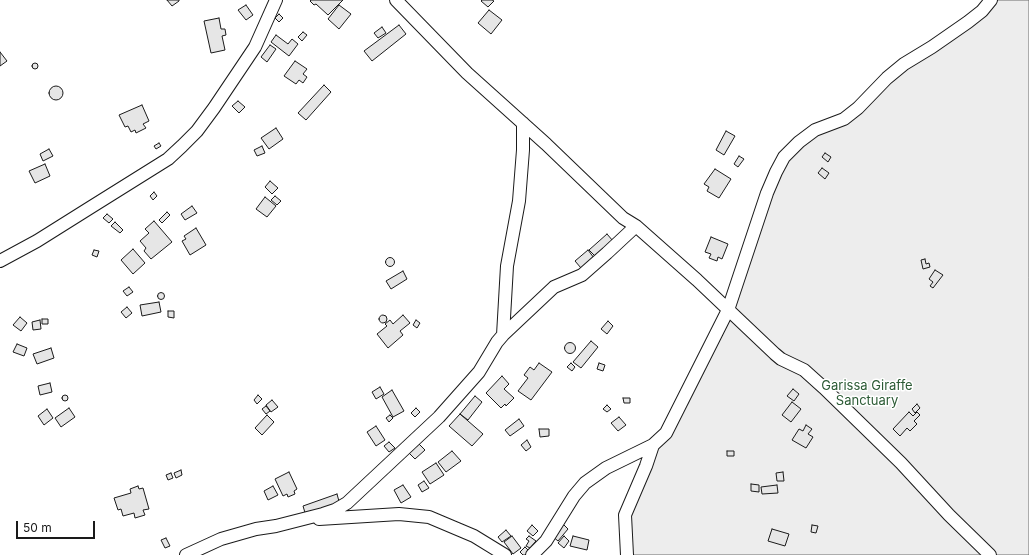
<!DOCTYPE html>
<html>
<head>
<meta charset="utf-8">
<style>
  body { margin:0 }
  #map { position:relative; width:1029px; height:555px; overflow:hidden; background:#fff; font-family:Inter,sans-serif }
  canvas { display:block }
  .scale { position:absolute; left:16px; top:521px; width:79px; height:18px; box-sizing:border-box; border:2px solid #1a1a1a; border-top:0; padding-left:5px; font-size:12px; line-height:14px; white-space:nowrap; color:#1a1a1a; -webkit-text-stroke:3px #fff; paint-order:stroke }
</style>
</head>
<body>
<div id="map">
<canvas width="1029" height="555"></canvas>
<div class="scale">50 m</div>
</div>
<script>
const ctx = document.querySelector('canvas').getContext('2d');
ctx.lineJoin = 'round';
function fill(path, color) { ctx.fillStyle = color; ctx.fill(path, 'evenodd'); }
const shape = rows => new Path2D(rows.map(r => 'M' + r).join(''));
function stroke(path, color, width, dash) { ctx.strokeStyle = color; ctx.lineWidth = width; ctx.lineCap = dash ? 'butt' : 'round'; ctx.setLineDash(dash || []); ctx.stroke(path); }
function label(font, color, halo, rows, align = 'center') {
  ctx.font = font + ' Inter,sans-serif'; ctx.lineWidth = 3; ctx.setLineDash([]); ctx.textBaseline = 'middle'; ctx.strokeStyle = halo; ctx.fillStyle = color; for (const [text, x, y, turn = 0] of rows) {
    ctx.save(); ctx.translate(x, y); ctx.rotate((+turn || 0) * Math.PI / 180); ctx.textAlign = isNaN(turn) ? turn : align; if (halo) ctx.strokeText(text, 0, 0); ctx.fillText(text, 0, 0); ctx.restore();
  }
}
const built = shape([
  [991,0,1029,0,1029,555,627,555,628,507,728,310,784,157,831,123,991,0]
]);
fill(built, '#ededed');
stroke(built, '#6a6a6a', 1);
const building = shape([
  [167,0,179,0,179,1,172,6,167,0],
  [311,0,343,0,328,15,316,4,314,5,310,1,311,0],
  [482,0,492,0,494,1,488,7,481,1,482,0],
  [246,5,253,15,246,20,238,10,246,5],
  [339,5,351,14,339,29,328,19,339,5],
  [489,10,502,20,491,34,478,23,489,10],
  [279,14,283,18,279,22,275,18,279,14],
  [219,18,221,29,225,29,226,35,222,36,225,50,211,53,204,21,219,18],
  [399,25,406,34,372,61,364,51,399,25],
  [382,27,386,33,378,38,374,33,382,27],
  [303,32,307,35,302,41,298,37,303,32],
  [276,35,288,44,292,39,298,44,289,56,271,42,276,35],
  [270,45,276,49,267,62,261,57,270,45],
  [0,52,7,61,0,66,0,52],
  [295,61,307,69,303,74,307,77,303,83,299,80,296,84,284,76,295,61],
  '32 66a3 3 0 1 1 6 0a3 3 0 1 1-6 0Z',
  [324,85,331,92,306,120,298,113,324,85],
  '49 93a7 7 0 1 1 14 0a7 7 0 1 1-14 0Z',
  [238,101,245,107,239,113,232,106,238,101],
  [142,105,149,121,143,124,146,128,136,133,135,130,131,132,128,126,125,127,119,115,142,105],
  [276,128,283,139,269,149,261,138,276,128],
  [726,131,735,136,724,155,716,150,726,131],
  [159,143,161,146,156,149,154,146,159,143],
  [262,146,265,153,257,156,254,150,262,146],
  [49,149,53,156,43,161,40,154,49,149],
  [825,153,831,157,828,162,822,157,825,153],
  [739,156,744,159,738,167,734,164,739,156],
  [45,164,50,176,35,183,29,171,45,164],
  [822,168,829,173,825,179,818,173,822,168],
  [715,169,731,179,719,198,707,191,709,187,704,184,715,169],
  [270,181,278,188,272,194,265,187,270,181],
  [154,192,157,196,153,200,150,196,154,192],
  [275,196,281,201,277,205,271,200,275,196],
  [265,197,276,206,267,217,256,209,265,197],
  [192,206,197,213,185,220,181,214,192,206],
  [167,212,170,215,162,223,159,220,167,212],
  [107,214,113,219,109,223,103,218,107,214],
  [154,221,172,242,151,259,144,251,146,248,140,241,149,233,145,229,154,221],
  [115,222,123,230,120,233,111,226,115,222],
  [196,228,206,245,190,255,182,241,186,239,184,236,196,228],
  [607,234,613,241,596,257,589,250,607,234],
  [711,237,728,244,722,259,718,257,717,261,709,258,711,254,705,252,711,237],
  [133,249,145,263,133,274,121,260,133,249],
  [94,250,99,251,97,257,92,255,94,250],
  [588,250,594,258,581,268,575,261,588,250],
  '385.5 262a4.5 4.5 0 1 1 9 0a4.5 4.5 0 1 1-9 0Z',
  [925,259,926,264,929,263,930,267,923,269,921,260,925,259],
  [935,270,943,275,933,288,930,286,933,282,929,279,935,270],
  [403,271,407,279,391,289,386,281,403,271],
  [129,287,133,292,127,296,123,291,129,287],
  '157.5 296a3.5 3.5 0 1 1 7 0a3.5 3.5 0 1 1-7 0Z',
  [159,302,161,312,142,316,140,305,159,302],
  [127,307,132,313,126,318,121,312,127,307],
  [168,311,174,311,174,318,168,317,168,311],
  '379 319a4 4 0 1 1 8 0a4 4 0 1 1-8 0Z',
  [403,315,410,323,400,331,403,335,388,348,377,334,387,326,385,324,390,320,393,324,403,315],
  [20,317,27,323,21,331,13,325,20,317],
  [42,319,48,319,48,324,42,324,42,319],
  [40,320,41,329,33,330,32,322,40,320],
  [416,320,420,323,417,328,413,325,416,320],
  [608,321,613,326,607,334,601,329,608,321],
  [591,341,598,347,581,368,573,362,591,341],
  '564.5 348a5.5 5.5 0 1 1 11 0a5.5 5.5 0 1 1-11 0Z',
  [17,344,27,348,24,356,13,352,17,344],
  [51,348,54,358,37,364,33,354,51,348],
  [539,363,552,372,531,400,518,391,528,378,524,375,530,367,534,370,539,363],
  [571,363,575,367,572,371,567,367,571,363],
  [599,363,605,365,603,371,597,369,599,363],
  [502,376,509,384,504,389,514,398,506,406,505,404,501,408,486,393,502,376],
  [50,383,52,392,40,395,38,386,50,383],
  [380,387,384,394,376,399,372,392,380,387],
  [793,389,799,394,794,401,787,396,793,389],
  [392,390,404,411,393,417,382,397,392,390],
  [258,395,262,399,257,404,254,400,258,395],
  '62 398a3 3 0 1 1 6 0a3 3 0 1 1-6 0Z',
  [475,396,482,402,468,420,460,414,475,396],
  [623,398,630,398,630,403,624,403,623,398],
  [272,400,278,407,271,412,266,405,272,400],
  [792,402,801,409,791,422,782,415,792,402],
  [917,404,920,408,915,413,912,409,917,404],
  [607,405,611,409,607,412,603,409,607,405],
  [266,406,270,411,266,414,262,409,266,406],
  [69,408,75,417,61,427,55,418,69,408],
  [416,408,420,412,415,417,411,413,416,408],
  [47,409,53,418,44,425,38,416,47,409],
  [909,412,913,416,917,412,920,415,914,421,917,424,910,431,907,428,900,436,893,429,909,412],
  [460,414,483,434,472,446,449,426,460,414],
  [267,415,274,422,262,435,255,428,267,415],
  [390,415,393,418,389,422,386,418,390,415],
  [619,417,626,425,618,431,611,423,619,417],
  [519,419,524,426,510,436,505,430,519,419],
  [806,425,812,429,808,434,813,437,806,448,792,440,799,429,803,431,806,425],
  [376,426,385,440,376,446,367,432,376,426],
  [539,429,549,429,549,436,540,437,539,429],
  [527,440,531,447,526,451,521,445,527,440],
  [389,442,395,448,389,452,384,446,389,442],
  [419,444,425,450,415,459,409,453,419,444],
  [452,451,461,461,446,472,438,462,452,451],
  [727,451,734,451,734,456,727,456,727,451],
  [436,463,444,475,430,484,422,472,436,463],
  [181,470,182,475,176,478,174,473,181,470],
  [289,472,297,489,294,491,295,494,288,497,287,494,283,496,275,479,289,472],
  [783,472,784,481,777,481,776,473,783,472],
  [171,473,173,478,168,480,166,475,171,473],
  [424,481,429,488,422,492,418,485,424,481],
  [751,484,759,485,759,492,751,491,751,484],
  [403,485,411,497,401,503,394,490,403,485],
  [777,485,778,493,762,494,761,487,777,485],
  [138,486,139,489,143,488,149,509,143,510,145,515,135,518,134,513,123,516,121,509,118,510,114,498,131,493,130,489,138,486],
  [273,486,278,495,268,500,264,491,273,486],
  [337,494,340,505,306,516,303,506,337,494],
  [562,523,568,529,558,541,552,536,562,523],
  [532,525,538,531,533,536,527,531,532,525],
  [812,525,818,526,816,533,811,532,812,525],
  [772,529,789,534,785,546,768,541,772,529],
  [506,530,511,536,502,542,498,537,506,530],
  [512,536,521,548,513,554,504,542,512,536],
  [529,536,536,541,530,548,526,546,529,541,526,539,529,536],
  [564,536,569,541,564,548,558,543,564,536],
  [573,536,589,540,587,550,570,546,573,536],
  [166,538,170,546,165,548,161,540,166,538],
  [525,547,529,551,525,555,523,555,520,552,525,547]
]);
fill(building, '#e6e6e6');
stroke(building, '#1a1a1a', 1);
const minor = shape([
  [396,0,467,73,546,144,623,218,636,226,697,280,775,354,781,359,804,370,824,388,901,463,949,515,990,555],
  [0,261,37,241,88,209,168,159,182,146,197,131,214,108,255,47,276,0],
  [503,335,554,287,582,275,607,253,636,226],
  [319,519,399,514,429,517,474,536,505,555],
  [186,555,221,539,256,529,276,526,323,514,335,510,347,503,439,417,479,372,497,342,503,335,507,266,519,201,523,150,523,123],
  [532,555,546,541,574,496,585,483,606,468,653,445,666,433,728,310,767,193,776,172,784,157,799,142,815,130,844,119,858,108,887,78,904,64,932,47,968,22,982,11,991,0],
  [627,555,625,515,646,466,653,445]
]);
stroke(minor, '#1a1a1a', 14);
stroke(minor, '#fff', 12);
label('13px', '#2b5a34', '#fff', [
  ["Garissa Giraffe",867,386],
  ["Sanctuary",867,401]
]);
</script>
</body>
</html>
